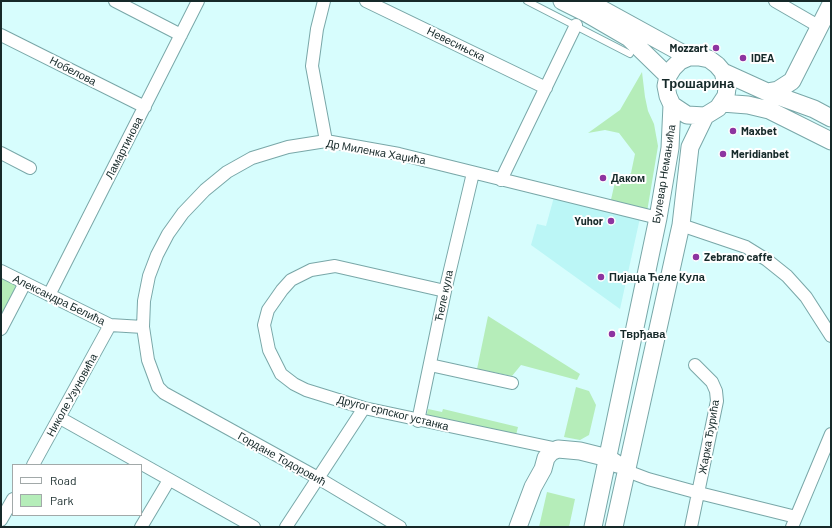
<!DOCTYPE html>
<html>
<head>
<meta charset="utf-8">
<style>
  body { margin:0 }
  #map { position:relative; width:832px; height:528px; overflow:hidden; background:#d7fdfd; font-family:Barlow,sans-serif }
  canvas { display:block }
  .frame { position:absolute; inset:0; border:2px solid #162929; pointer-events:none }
  .legend { position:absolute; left:12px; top:464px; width:130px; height:52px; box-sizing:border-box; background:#fff; border:1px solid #a2a9a9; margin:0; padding:5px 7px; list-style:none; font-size:12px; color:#162929 }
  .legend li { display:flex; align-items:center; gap:8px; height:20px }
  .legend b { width:20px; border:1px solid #a2a9a9 }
</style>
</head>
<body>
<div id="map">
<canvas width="832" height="528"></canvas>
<div class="frame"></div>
<ul class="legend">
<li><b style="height:5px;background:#fff"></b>Road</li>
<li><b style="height:11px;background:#b5edb9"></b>Park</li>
</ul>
</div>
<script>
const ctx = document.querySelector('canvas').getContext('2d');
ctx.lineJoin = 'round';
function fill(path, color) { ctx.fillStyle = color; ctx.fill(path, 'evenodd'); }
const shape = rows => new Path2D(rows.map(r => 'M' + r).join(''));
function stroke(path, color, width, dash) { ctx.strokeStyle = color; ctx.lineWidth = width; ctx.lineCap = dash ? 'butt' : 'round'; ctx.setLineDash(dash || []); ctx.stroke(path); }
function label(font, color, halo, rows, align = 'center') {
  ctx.font = font + ' Barlow,sans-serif'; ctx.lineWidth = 4; ctx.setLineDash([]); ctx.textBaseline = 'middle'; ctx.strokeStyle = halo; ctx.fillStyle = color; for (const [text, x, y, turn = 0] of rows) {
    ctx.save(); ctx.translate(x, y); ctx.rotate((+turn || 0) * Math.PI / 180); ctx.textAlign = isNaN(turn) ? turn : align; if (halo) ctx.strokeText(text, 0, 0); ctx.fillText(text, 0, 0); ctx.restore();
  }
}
fill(shape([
  [554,197,640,218,620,309,531,245,537,224,546,226]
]), '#bbf6f6');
fill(shape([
  [642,72,645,97,648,111,654,124,658,146,647,212,610,204,615,182,625,179,631,173,635,154,619,133,605,130,588,133,620,110],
  [1,278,17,286,1,317],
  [488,316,580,374,577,380,521,365,512,376,477,369],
  [576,387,589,391,596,405,589,435,580,440,564,437],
  [428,409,442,412,443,409,518,427,515,439,426,418],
  [547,492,575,499,569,527,539,527]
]), '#b5edb9');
const lane = shape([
  [527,1,630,54]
]);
const street = shape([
  [115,1,181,35],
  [324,1,317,29,312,66,326,141],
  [366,1,546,88],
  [775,1,820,27],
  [1,35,145,107],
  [1,153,30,168],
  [501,180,576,25],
  [681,225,746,247,767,260,787,276,806,297,831,336],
  [1,271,110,325,143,327],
  [445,291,335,266,311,270,291,280,282,290,268,310,264,325,269,350,281,374,294,384,306,390,364,408,558,449],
  [49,295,198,1],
  [1,329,25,283],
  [430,365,512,383],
  [60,418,254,527],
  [418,421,445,291,473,173],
  [33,465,110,325],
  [627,471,648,479,699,493,796,517],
  [1,520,13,499],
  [141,527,169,480],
  [286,527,364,408],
  [400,527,318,478,164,393,158,387,148,360,143,327,144,301,149,276,157,255,168,234,183,213,205,190,227,172,252,158,288,147,326,141,399,154,658,218],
  [691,527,717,401,716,391,712,382,695,365],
  [792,527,831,434]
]);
const secondary = shape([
  [562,1,586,13,629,38,668,76],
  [587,1,689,57,699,57,709,59,717,65,723,72,767,92,814,109,831,118],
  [689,57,680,61,673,68,668,76,666,86,668,96,672,105,687,115,705,116,718,108,726,96,727,88,723,72],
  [767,92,778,90,792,81,831,4],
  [722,103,748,105,769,110,831,141],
  [518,527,533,487,543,469,546,458,551,452,558,449,580,451,608,458,617,464],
  [593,527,658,218,670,148,672,105],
  [614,527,681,225,690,147,705,116]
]);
stroke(lane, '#79a7a8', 8);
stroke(street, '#79a7a8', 14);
stroke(secondary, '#79a7a8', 19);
stroke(lane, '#fff', 6);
stroke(street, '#fff', 12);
stroke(secondary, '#fff', 17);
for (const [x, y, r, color] of [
  [716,48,4,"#8d34a0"],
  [743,58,4,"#8d34a0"],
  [733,131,4,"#8d34a0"],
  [723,154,4,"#8d34a0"],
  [603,178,4,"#8d34a0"],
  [611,221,4,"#8d34a0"],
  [696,257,4,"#8d34a0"],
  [601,277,4,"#8d34a0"],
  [612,334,4,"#8d34a0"]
]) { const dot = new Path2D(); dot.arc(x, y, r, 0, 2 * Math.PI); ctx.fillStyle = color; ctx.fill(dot); stroke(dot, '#fff', 1.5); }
label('11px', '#162929', '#fff', [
  ["Невесињска",456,44,26],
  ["Нобелова",73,71,27],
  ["Ламартинова",124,148,-63],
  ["Др Миленка Хаџића",376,152,10],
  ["Булевар Немањића",664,174,-81],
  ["Ћеле кула",444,296,-78],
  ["Александра Белића",59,300,26],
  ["Николе Узуновића",72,395,-61],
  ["Другог српског устанка",393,413,14],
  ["Жарка Ђурића",709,437,-80],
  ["Гордане Тодоровић",282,459,29]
]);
label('bold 11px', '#162929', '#fff', [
  ["Mozzart",708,48,"right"],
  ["IDEA",751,58],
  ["Maxbet",741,131],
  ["Meridianbet",731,154],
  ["Даком",611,178],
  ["Yuhor",603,221,"right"],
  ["Zebrano caffe",704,257],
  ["Пијаца Ћеле Кула",609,277],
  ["Тврђава",620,334]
], 'left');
label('bold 13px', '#162929', '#fff', [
  ["Трошарина",698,84]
]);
</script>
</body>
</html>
